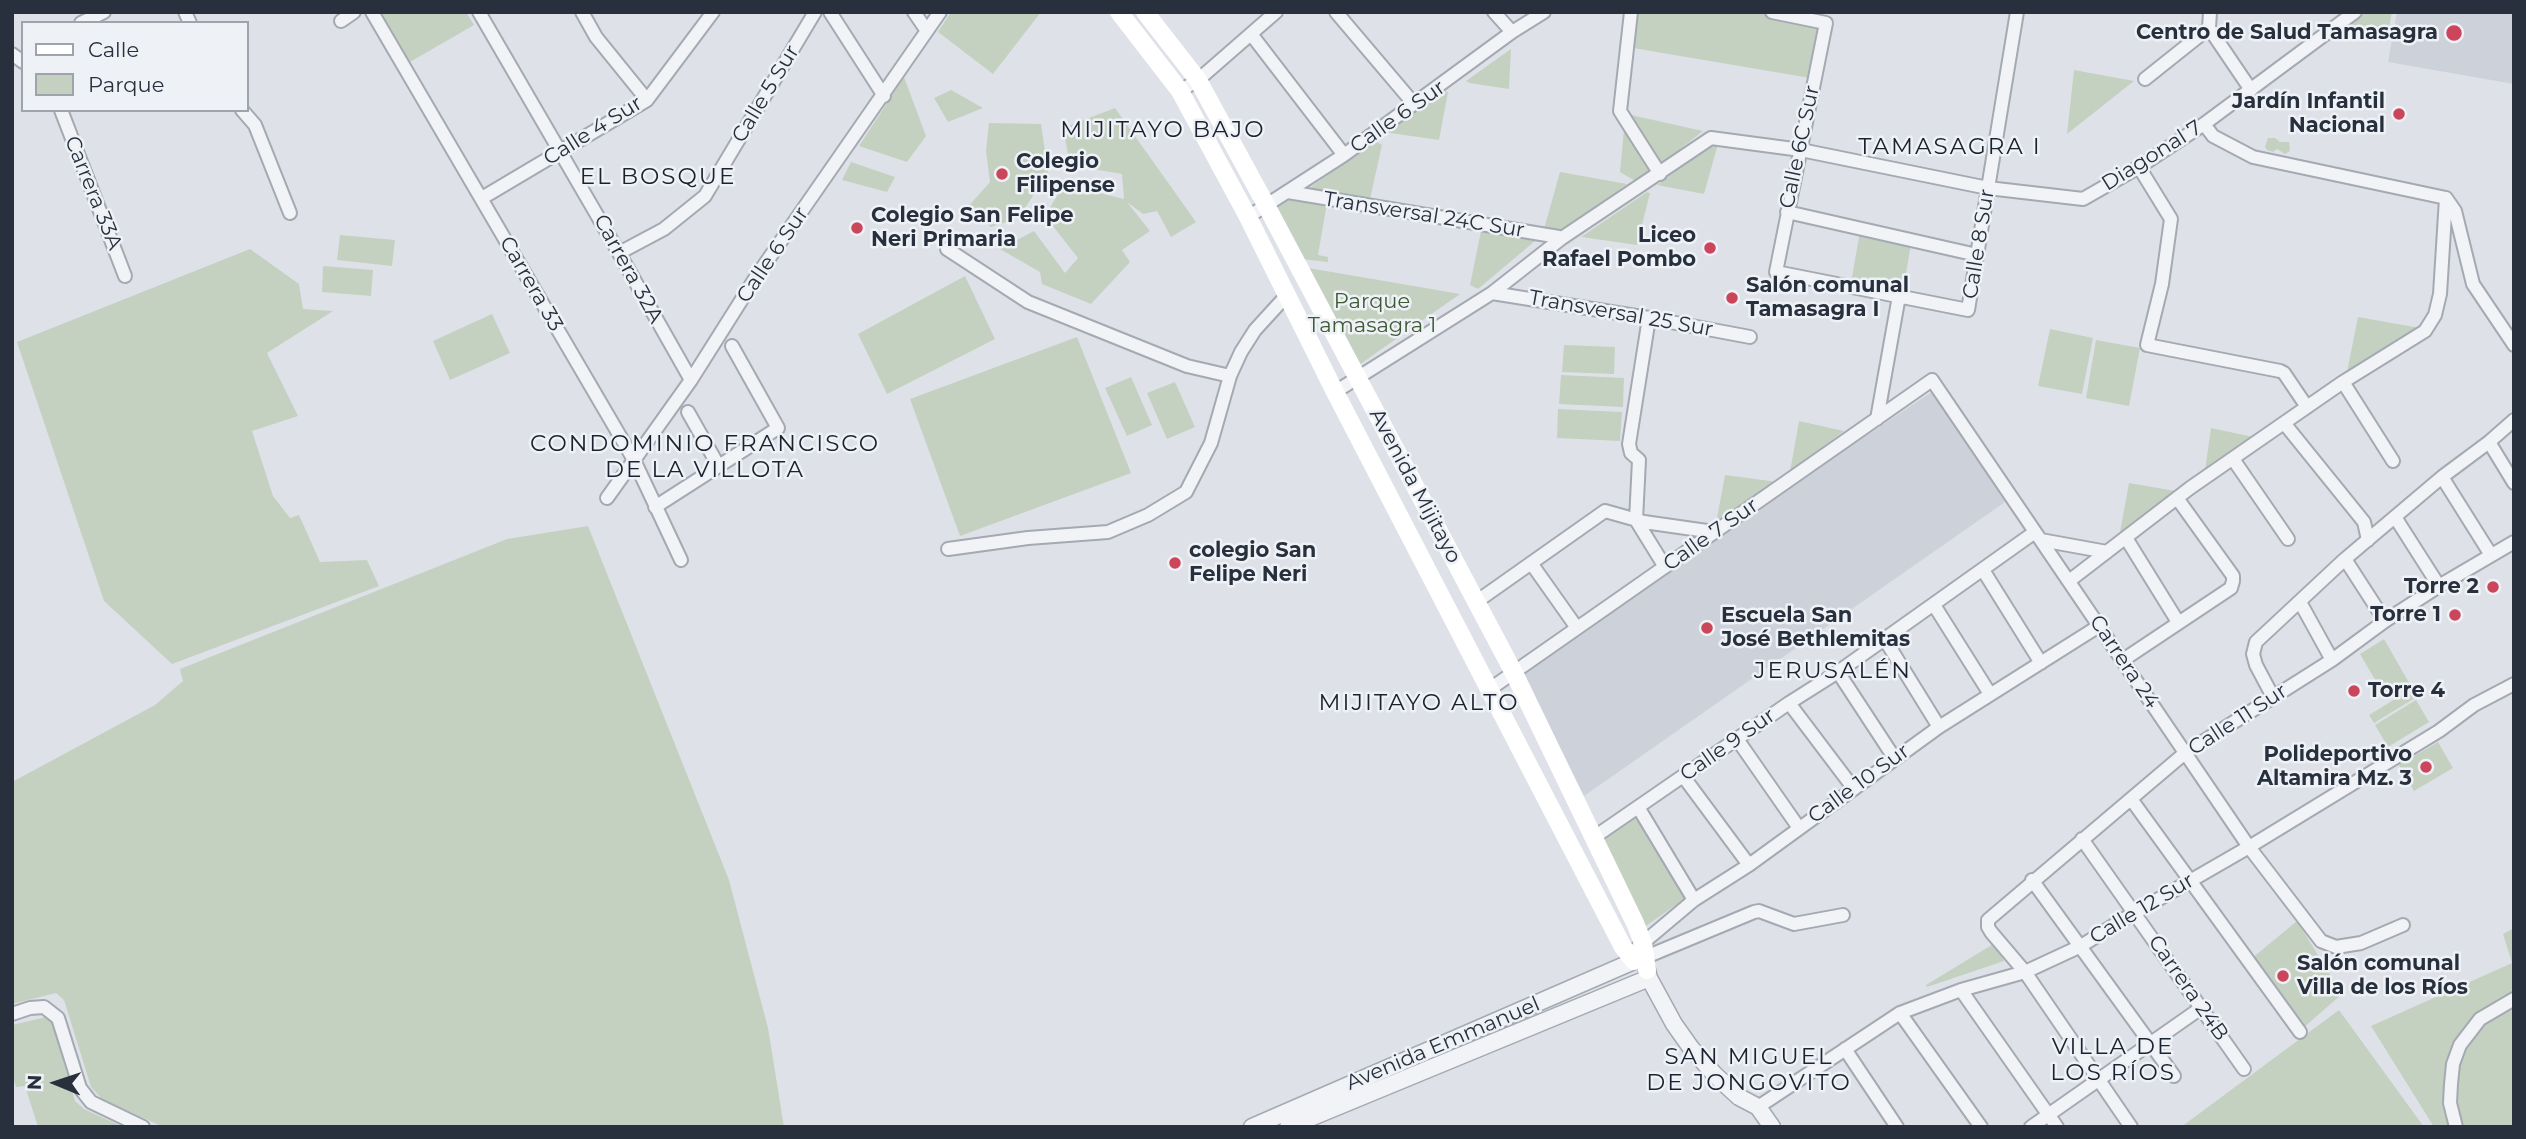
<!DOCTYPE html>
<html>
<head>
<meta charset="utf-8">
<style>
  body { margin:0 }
  #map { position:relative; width:2526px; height:1139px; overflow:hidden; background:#dee2e8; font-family:Montserrat,sans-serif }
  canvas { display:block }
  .frame { position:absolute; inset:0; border:14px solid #28303e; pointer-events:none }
  .legend { position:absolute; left:21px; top:21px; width:228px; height:91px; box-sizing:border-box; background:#eef1f5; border:2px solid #9fa4ac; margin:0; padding:9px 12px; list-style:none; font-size:21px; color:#28303e }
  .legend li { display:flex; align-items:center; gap:14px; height:35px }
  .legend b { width:35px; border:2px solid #9fa4ac }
  .north { position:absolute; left:21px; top:1048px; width:70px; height:70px; -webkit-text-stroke:5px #eef1f5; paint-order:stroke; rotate:272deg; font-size:19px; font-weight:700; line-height:28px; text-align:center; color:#28303e }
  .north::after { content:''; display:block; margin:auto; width:24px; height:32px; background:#28303e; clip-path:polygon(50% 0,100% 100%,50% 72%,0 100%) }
</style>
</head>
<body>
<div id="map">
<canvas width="2526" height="1139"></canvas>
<div class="frame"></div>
<ul class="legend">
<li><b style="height:9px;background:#fff"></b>Calle</li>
<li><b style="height:19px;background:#c4d1c0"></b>Parque</li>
</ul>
<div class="north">N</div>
</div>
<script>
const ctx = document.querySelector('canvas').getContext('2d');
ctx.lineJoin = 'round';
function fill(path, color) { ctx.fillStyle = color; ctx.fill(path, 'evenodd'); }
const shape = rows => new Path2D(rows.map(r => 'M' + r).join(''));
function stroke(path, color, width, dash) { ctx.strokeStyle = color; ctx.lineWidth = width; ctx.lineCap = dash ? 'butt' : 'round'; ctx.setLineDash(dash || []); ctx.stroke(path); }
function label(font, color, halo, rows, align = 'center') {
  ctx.font = font + ' Montserrat,sans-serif'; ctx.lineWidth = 5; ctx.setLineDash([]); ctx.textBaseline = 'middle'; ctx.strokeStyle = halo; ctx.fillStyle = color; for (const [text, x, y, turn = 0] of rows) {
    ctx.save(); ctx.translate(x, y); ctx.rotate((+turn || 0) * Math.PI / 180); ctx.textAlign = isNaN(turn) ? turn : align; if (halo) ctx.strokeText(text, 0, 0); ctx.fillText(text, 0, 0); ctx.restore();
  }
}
fill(shape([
  [2397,12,2514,12,2514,84,2388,62],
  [1933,391,2005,502,1584,796,1523,674,1663,572]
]), '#cdd1da');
fill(shape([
  [380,12,466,12,474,25,410,62],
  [951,12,1041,12,993,74,938,32],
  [1635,12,1752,12,1820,24,1810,78,1633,48],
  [2366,12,2392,12,2387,38,2349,25],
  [1511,49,1509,89,1469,83,1466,81],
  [2074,70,2134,81,2067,134],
  [904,77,926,136,907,162,859,146],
  [951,90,983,108,948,122,934,98],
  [1444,91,1448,92,1439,140,1383,132],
  [1115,108,1196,222,1171,237,1157,211,1143,214,1127,202,1150,231,1122,250,1130,262,1091,304,1042,284,1040,272,1000,249,1034,231,1065,273,1078,258,1045,216,1064,184,1124,199,1122,174,1070,165,1063,128],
  [1631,115,1703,131,1659,166],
  [989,123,1041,124,1048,172,1025,208,1009,221,991,227,966,209,990,182,986,151],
  [1624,129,1651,168,1637,182,1620,172],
  [2268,138,2275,138,2280,142,2289,142,2290,151,2285,154,2277,149,2273,152,2267,150,2265,147],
  [1376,141,1382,145,1370,199,1305,191],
  [1718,144,1704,194,1657,185,1703,150],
  [851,162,895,177,887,192,842,180],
  [1560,172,1627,184,1560,234,1544,229],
  [1647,192,1650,193,1637,245,1581,237],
  [1288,197,1327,203,1318,255,1328,257,1328,262,1301,259,1273,208],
  [1481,231,1535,241,1478,289,1470,285],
  [1860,231,1911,244,1903,291,1851,283],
  [340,235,395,240,392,266,337,260],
  [250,249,299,284,303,309,333,311,267,353,298,416,252,431,273,496,290,518,299,515,320,562,367,560,379,586,172,664,104,601,17,342],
  [323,266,373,270,371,296,322,292],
  [1308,268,1408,285,1460,294,1359,365],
  [965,276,995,339,887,394,858,334],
  [492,314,510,353,450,380,433,341],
  [2358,317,2420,328,2346,377],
  [2050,329,2093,338,2082,394,2038,386],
  [1077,337,1131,473,960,536,910,399],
  [2096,340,2140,348,2129,406,2086,398],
  [1564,345,1615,347,1614,374,1562,372],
  [1561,375,1624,378,1623,407,1559,404],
  [1131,377,1152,425,1127,436,1105,388],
  [1175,382,1195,427,1167,439,1147,393],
  [1558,409,1622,412,1620,441,1557,438],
  [1799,421,1844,431,1790,472],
  [2211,428,2258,438,2204,477],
  [1725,475,1778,482,1716,523],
  [2129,483,2181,492,2120,532],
  [588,526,729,880,768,1028,784,1127,163,1127,102,1099,91,1087,64,1000,56,993,12,1004,12,782,155,705,183,681,180,669,507,539],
  [2384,639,2411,686,2387,700,2360,654],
  [2410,690,2415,698,2374,723,2369,715],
  [2416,700,2429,722,2388,747,2375,725],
  [2438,742,2453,768,2414,791,2399,765],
  [1639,814,1687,897,1646,926,1602,840],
  [2297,921,2342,994,2301,1030,2251,959],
  [2514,928,2514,1127,2434,1127,2371,1026,2512,963,2503,934],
  [1995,943,2004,961,1927,987,1926,985],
  [2339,1010,2424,1127,2181,1127],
  [46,1017,52,1022,75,1101,84,1109,123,1127,38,1127,25,1086,16,1087,12,1074,12,1025]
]), '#c4d1c0');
const minor = shape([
  [185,12,190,23],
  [372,12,634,460,681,560],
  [479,12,619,253,691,380],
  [582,12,596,37,647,100],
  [830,12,884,96],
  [914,12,927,31],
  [1336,12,1414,104],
  [1494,12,1512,32],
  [1631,12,1620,111,1660,174],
  [1772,12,1826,23,1776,272,1968,310,2017,12],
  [341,21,354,12],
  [81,23,104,12],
  [2209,28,2251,90],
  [2209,28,2210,12],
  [1251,34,1344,155],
  [12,54,23,62],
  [2145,79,2209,28],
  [1180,91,1198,80,1276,12],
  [61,110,125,276],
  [242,110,255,125,290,213],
  [2204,124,2213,136,2253,157,2446,198],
  [2139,167,2171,219,2162,284,2147,345,2280,371,2284,373,2307,407],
  [1288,192,1559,237],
  [482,198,647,100,713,12],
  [2446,198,2455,211,2473,284,2514,345],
  [1787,212,1977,255],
  [1248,217,1344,155,1512,32,1544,12],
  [947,249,1028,302,1187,366,1230,376],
  [619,253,664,229,705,196,815,12],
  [1492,293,1649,318,1750,337],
  [2343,382,2393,461],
  [1335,392,1492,293,1562,238,1711,138,1801,150,1988,188,2083,199,2139,167,2204,124,2355,12],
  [688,412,718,465],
  [1877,419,1899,296],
  [2284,423,2364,522,2368,540],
  [2489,442,2514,483],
  [2233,459,2288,539],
  [2442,477,2491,555],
  [607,498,691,380,756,277,940,12],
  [655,507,778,428,732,346],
  [2395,517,2439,586],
  [1636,520,1639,460,1631,453,1629,444,1649,318],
  [1636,520,1665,567],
  [2126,538,2178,622],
  [2041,540,2107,552],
  [948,549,1028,538,1108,532,1148,515,1186,492,1211,443,1230,376,1241,352,1255,330,1287,295],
  [2345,559,2385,621],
  [1531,563,1577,628],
  [1983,570,2041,663],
  [2069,581,2190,488,2343,382,2425,331,2435,315,2440,294,2446,198],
  [1476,602,1605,511,1644,522,1714,532],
  [2300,602,2332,660],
  [1934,605,1990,694],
  [1884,638,1939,727],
  [2123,660,2231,588,2233,581,2233,576,2177,498],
  [1838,672,1895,759],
  [1490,689,1932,380,2249,847,2321,941,2336,947,2361,943,2403,925],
  [2273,697,2256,665,2253,654,2256,642,2345,559,2442,477,2489,442,2514,420],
  [1789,703,1854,789],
  [1737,739,1799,828],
  [1683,776,1749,865],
  [2131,799,2300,1032],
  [1638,807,1694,900],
  [1593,838,1789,703,1838,672,2035,532],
  [2082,839,2244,1069],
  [2032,880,2174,1076],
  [1637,948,1694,900,1749,865,1939,727,2099,626],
  [1641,959,1754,912,1759,911,1794,924,1843,915],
  [1961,990,2057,1127],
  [1900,1013,1981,1127],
  [12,1014,30,1008,44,1007,58,1018,80,1088,91,1102,143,1127],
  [1845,1049,1897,1127],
  [1758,1107,1900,1013,1961,990,2025,972,2081,946,2119,922,2249,847,2439,731,2474,705,2514,684],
  [2031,1127,2201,1008],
  [2131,1127,2025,972,1991,932,1988,927,1988,920,2185,753,2332,660,2385,621,2439,586,2514,542],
  [2456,1127,2450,1103,2451,1084,2453,1064,2460,1045,2480,1019,2514,999]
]);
const tertiary = shape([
  [1647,970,1649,978,1674,1024,1691,1048,1715,1075,1739,1097,1758,1107,1772,1127],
  [1252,1127,1634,961],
  [1288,1127,1649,978]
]);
stroke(minor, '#a4a9b2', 16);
stroke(tertiary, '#a4a9b2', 19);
stroke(minor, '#f1f3f6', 12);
stroke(tertiary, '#f1f3f6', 16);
stroke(shape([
  [1119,12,1180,91,1248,217,1335,392,1623,947,1634,961],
  [1145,12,1198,80,1266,205,1514,673,1635,923,1643,943,1647,970]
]), '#fff', 18);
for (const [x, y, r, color] of [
  [2454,33,9,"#cb455b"],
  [2399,114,7,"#cb455b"],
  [1002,174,7,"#cb455b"],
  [857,228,7,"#cb455b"],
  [1710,248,7,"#cb455b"],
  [1732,298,7,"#cb455b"],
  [1175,563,7,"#cb455b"],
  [2493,587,7,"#cb455b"],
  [2455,615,7,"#cb455b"],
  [1707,628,7,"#cb455b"],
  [2354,691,7,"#cb455b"],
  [2426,767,7,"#cb455b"],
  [2283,976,7,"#cb455b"]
]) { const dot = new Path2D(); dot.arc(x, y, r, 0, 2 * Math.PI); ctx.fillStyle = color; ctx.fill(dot); stroke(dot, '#eef1f5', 2.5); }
label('bold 21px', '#28303e', '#eef1f5', [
  ["Centro de Salud Tamasagra",2438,33,"right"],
  ["Jardín Infantil",2385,102,"right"],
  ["Nacional",2385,126,"right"],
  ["Colegio",1016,162],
  ["Filipense",1016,186],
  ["Colegio San Felipe",871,216],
  ["Neri Primaria",871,240],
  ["Liceo",1696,236,"right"],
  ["Rafael Pombo",1696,260,"right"],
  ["Salón comunal",1746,286],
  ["Tamasagra I",1746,310],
  ["colegio San",1189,551],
  ["Felipe Neri",1189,575],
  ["Torre 2",2479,587,"right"],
  ["Torre 1",2441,615,"right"],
  ["Escuela San",1721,616],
  ["José Bethlemitas",1721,640],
  ["Torre 4",2368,691],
  ["Polideportivo",2412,755,"right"],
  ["Altamira Mz. 3",2412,779,"right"],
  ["Salón comunal",2297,964],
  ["Villa de los Ríos",2297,988]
], 'left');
label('21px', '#28303e', '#eef1f5', [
  ["Calle 5 Sur",766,94,-59],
  ["Calle 6 Sur",1398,117,-35],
  ["Calle 4 Sur",593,131,-32],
  ["Calle 6C Sur",1800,147,-78],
  ["Diagonal 7",2152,156,-32],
  ["Carrera 33A",93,193,68],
  ["Transversal 24C Sur",1424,215,9],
  ["Calle 8 Sur",1979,244,-81],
  ["Calle 6 Sur",773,255,-56],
  ["Carrera 32A",628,269,61],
  ["Carrera 33",531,284,60],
  ["Transversal 25 Sur",1621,314,10],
  ["Avenida Mijitayo",1415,486,62],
  ["Calle 7 Sur",1711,535,-35],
  ["Carrera 24",2124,662,56],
  ["Calle 11 Sur",2238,720,-33],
  ["Calle 9 Sur",1728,745,-35],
  ["Calle 10 Sur",1859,784,-36],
  ["Calle 12 Sur",2142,909,-31],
  ["Carrera 24B",2188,988,55],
  ["Avenida Emmanuel",1443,1044,-23]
]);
label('21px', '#3d5a35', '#eef1f5', [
  ["Parque",1372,302],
  ["Tamasagra 1",1372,326]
]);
ctx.letterSpacing = '2px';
label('23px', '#1a212f', '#eef1f5', [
  ["MIJITAYO BAJO",1163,130],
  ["TAMASAGRA I",1950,147],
  ["EL BOSQUE",658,177],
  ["CONDOMINIO FRANCISCO",705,444],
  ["DE LA VILLOTA",705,470],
  ["JERUSALÉN",1833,671],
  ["MIJITAYO ALTO",1419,703],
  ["VILLA DE",2113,1047],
  ["LOS RÍOS",2113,1073],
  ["SAN MIGUEL",1749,1057],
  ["DE JONGOVITO",1749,1083]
]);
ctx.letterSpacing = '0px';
</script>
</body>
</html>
